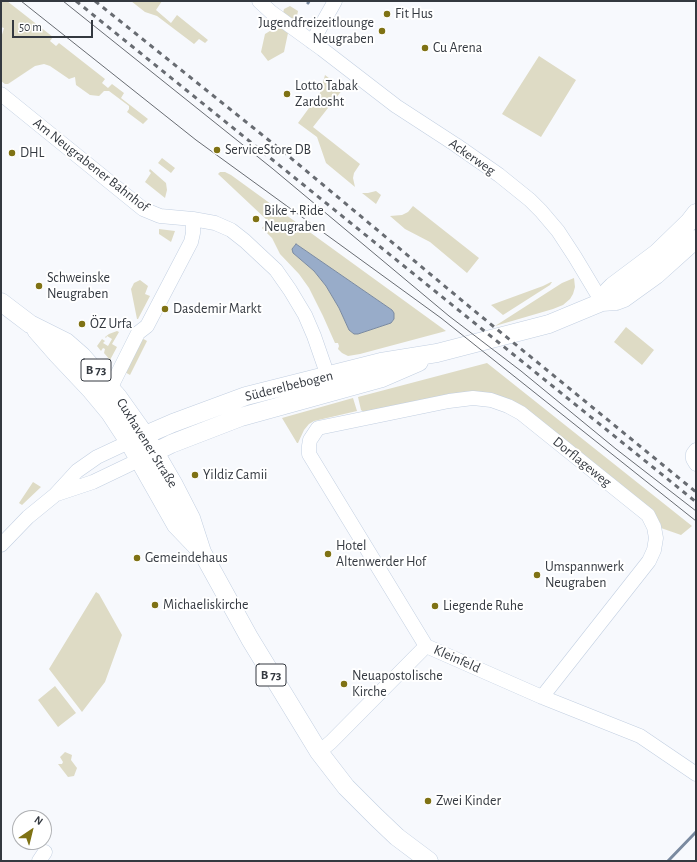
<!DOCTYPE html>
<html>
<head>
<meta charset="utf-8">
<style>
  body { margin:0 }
  #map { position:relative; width:697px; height:862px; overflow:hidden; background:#f7f9fd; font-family:"Alegreya Sans",sans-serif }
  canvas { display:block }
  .frame { position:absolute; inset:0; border:2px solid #343940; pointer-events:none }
  .north { position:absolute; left:12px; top:810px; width:40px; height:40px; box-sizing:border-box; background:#fff; border:1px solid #aeb0b3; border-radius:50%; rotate:35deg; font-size:11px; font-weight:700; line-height:16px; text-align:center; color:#343940 }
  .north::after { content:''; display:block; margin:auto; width:14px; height:18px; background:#7f7214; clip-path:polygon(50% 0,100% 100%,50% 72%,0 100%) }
  .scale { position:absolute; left:12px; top:20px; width:81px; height:18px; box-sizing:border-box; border:2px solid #343940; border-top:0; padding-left:5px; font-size:12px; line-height:14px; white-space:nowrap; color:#343940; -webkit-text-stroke:3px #fff; paint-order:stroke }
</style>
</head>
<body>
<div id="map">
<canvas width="697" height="862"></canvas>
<div class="frame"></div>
<div class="north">N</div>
<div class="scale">50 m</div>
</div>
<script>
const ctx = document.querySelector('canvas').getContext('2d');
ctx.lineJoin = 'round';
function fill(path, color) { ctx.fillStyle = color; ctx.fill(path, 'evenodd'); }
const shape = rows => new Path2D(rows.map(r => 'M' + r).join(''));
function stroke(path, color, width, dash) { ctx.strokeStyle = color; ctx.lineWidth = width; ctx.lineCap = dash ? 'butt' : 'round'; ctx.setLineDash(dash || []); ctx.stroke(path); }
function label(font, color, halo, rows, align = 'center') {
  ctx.font = font + ' "Alegreya Sans",sans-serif'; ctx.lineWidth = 4; ctx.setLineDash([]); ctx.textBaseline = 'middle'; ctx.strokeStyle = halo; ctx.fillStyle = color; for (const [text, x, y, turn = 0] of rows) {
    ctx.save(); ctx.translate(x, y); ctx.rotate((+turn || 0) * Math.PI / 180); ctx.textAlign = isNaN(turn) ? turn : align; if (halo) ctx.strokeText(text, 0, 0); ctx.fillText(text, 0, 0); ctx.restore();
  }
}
fill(shape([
  [1,1,7,1,53,37,50,41,56,46,59,43,105,79,102,83,108,88,112,84,124,93,121,98,148,119,143,124,127,112,129,109,129,106,109,91,104,91,99,96,90,95,76,85,75,77,69,79,50,66,44,64,35,66,8,84,5,84,1,81,1,38,4,28,1,27],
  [131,1,162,1,156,10,171,23,177,15,208,40,205,43,199,39,194,44,157,16,145,12],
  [290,6,298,11,296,21,282,17,284,9],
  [278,26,288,33,284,52,268,61,261,52,265,34],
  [539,56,576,80,541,137,502,114],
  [325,75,343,89,313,127,360,164,354,173,353,178,355,187,326,163,317,137,298,123,320,93],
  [162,158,175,168,171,173,158,163],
  [150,169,166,183,167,190,165,198,145,182,151,173,149,171],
  [220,172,225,172,231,175,446,331,360,354,348,356,342,353,338,349,339,346,338,343,335,343,323,316,309,288,299,274,280,254,272,238,262,228,268,221,218,174],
  [296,244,392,310,394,319,391,323,358,334,354,334,349,330,339,308,326,286,314,271,293,253,292,249],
  [376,191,381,195,376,204,362,193,368,193],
  [413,206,479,258,467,273,430,242,405,229,390,216,402,215,408,212],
  [159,229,175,231,171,242,159,234],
  [574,278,575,287,573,294,570,299,563,305,553,309,495,326,562,283],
  [140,280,148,286,145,294,150,296,138,319,137,319,131,289,134,283],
  [551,282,552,282,550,285,503,315,491,305,543,286],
  [626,327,654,350,642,365,614,342],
  [117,331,119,332,112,344,117,347,110,360,104,353,105,349,103,348,101,351,97,346,102,339,105,341,103,343,108,346,112,339,107,336,106,338,105,337,109,334],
  [140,337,147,341,130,375,123,371],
  [487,363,692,526,681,535,661,528,660,523,511,401,365,413,361,410,358,397],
  [353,398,357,411,314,421,309,424,304,430,298,443,297,443,282,418],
  [33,482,41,487,22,505,19,503],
  [96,592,99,594,122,635,105,682,82,712,49,669],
  [55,686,76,713,58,727,38,700],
  [65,752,72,755,71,760,77,768,74,776,68,777,58,764,62,764,63,762,60,757]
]), '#dedbc5');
const water = shape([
  [296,244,392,310,394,313,394,319,391,323,358,334,354,334,349,330,339,308,326,286,314,271,293,253,292,249,296,244]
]);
fill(water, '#98acc9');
stroke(water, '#7a8aa0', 1);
stroke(shape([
  [308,3,309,1],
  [668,861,696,832]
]), '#7a8aa0', 3);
const minor = shape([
  [259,1,271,12,322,49,396,106,456,145,499,175,530,200,541,211,558,231,575,257,602,302],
  [312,42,335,1],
  [1,94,143,209,160,216,193,219,215,223,231,230,245,241,276,270,290,290,305,315,314,336,331,385],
  [111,387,138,333,147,326,191,242,193,233,193,219],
  [696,450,693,454,693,459,696,464],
  [57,494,93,482,139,460],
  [1,545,28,517,55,495,77,471,97,457,129,442],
  [542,697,649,561,654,550,656,538,654,527,648,515,521,413,508,406,491,400,473,398,449,401,318,428,310,440,309,446,309,454,426,646,542,697,640,736,696,774],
  [319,752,331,742,426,646],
  [39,861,45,852]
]);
const major = shape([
  [1,302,30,324,66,342,82,356,118,397,145,435,174,485,191,518,202,552,250,639,319,752,346,787,376,817,397,837,429,861],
  [602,302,608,291,613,286,657,253,689,222,696,213],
  [36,330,57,354,90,389,110,413,129,442,176,525,198,548],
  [129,442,173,423,246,396,381,362,437,353,549,324,602,302,616,301,624,298,656,275,696,239],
  [139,460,171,444,241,417,382,378,419,362]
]);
stroke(minor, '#c2cfe1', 15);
stroke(major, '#c2cfe1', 19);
stroke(minor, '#fff', 14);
stroke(major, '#fff', 18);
stroke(shape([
  [21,1,196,140,441,318,696,521],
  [63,1,273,169,449,316,521,371,616,449,696,511]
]), '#686c72', 1);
stroke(shape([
  [76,1,696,502],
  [95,1,286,154,471,308,696,492]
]), '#686c72', 3, [5, 5]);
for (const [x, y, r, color] of [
  [387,14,4,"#7f7214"],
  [382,31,4,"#7f7214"],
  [425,48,4,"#7f7214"],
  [287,94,4,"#7f7214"],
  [217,150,4,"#7f7214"],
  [12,153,4,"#7f7214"],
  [256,219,4,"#7f7214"],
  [39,286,4,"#7f7214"],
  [165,309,4,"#7f7214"],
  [82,324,4,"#7f7214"],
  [195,475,4,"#7f7214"],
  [328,554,4,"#7f7214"],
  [137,558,4,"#7f7214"],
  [537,575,4,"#7f7214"],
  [155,605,4,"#7f7214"],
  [435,606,4,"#7f7214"],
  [344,684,4,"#7f7214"],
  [428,801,4,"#7f7214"]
]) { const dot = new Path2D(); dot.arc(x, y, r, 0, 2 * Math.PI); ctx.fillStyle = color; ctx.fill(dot); stroke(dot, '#fff', 1.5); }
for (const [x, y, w] of [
  [96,370,30],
  [271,675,30]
]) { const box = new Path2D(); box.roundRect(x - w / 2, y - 11, w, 22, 3); ctx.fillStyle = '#fff'; ctx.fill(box); stroke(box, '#343940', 1); }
label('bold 13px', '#343940', null, [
  ["B 73",96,370],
  ["B 73",271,675]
]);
label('14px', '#343940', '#fff', [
  ["Fit Hus",395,14],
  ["Jugendfreizeitlounge",374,23,"right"],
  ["Neugraben",374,39,"right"],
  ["Cu Arena",433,48],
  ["Lotto Tabak",295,86],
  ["Zardosht",295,102],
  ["ServiceStore DB",225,150],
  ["DHL",20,153],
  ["Bike + Ride",264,211],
  ["Neugraben",264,227],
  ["Schweinske",47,278],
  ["Neugraben",47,294],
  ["Dasdemir Markt",173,309],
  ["ÖZ Urfa",90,324],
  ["Yildiz Camii",203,475],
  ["Hotel",336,546],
  ["Altenwerder Hof",336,562],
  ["Gemeindehaus",145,558],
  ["Umspannwerk",545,567],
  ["Neugraben",545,583],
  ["Michaeliskirche",163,605],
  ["Liegende Ruhe",443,606],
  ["Neuapostolische",352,676],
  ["Kirche",352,692],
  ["Zwei Kinder",436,801]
], 'left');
label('14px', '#343940', '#fff', [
  ["Ackerweg",472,157,35],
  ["Am Neugrabener Bahnhof",91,165,38],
  ["Süderelbebogen",289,386,-14],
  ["Cuxhavener Straße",147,443,58],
  ["Dorflageweg",582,462,39],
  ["Kleinfeld",457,659,24]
]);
</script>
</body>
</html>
